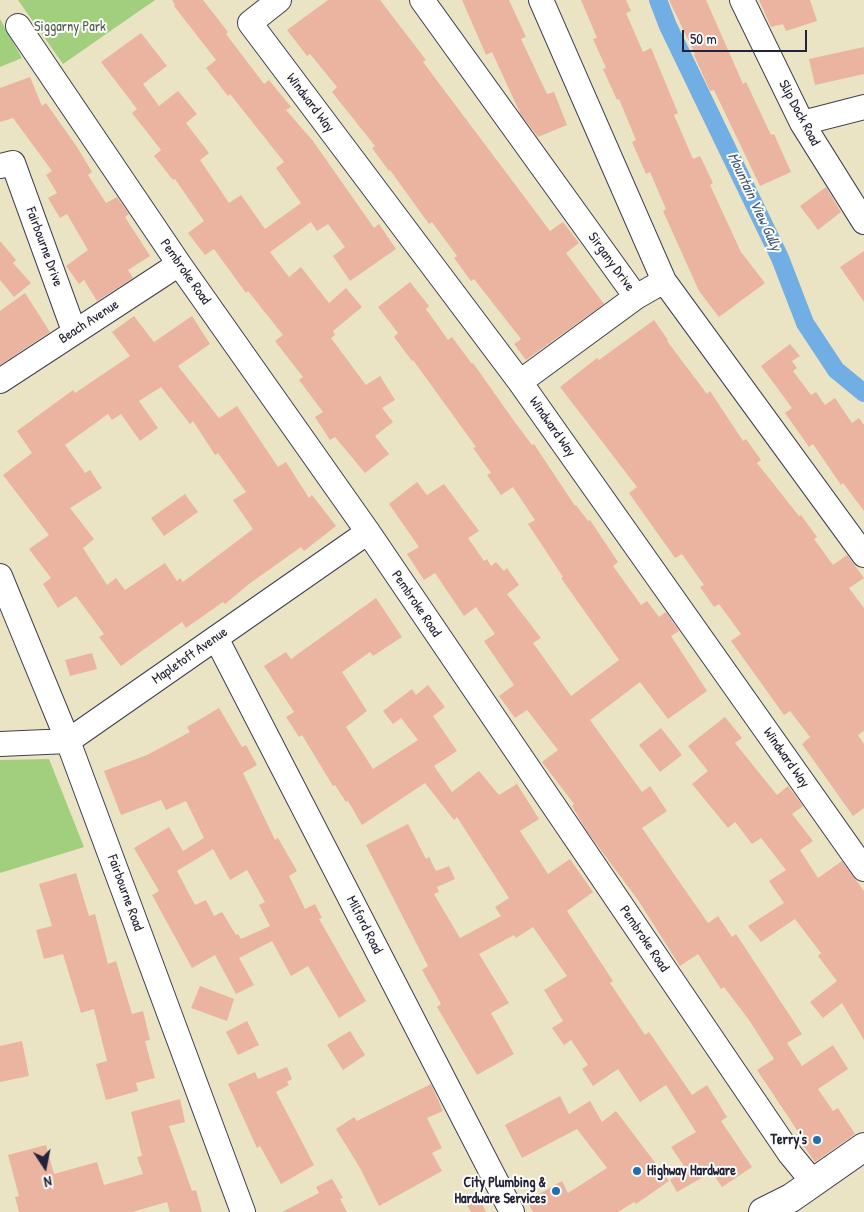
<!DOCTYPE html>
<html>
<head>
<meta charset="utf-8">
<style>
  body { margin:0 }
  #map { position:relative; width:864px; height:1212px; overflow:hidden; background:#eae4c4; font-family:"Patrick Hand",sans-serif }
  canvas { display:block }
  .north { position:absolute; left:20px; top:1142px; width:50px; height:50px; -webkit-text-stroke:4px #fdfcf7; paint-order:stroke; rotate:169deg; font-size:14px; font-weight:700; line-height:20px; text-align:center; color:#22223b }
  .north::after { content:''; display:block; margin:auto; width:18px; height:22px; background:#22223b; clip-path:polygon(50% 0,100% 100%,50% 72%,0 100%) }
  .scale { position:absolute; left:682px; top:30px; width:125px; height:22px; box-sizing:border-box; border:2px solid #22223b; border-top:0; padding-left:6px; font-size:15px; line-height:18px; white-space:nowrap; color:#22223b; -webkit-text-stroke:4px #fdfcf7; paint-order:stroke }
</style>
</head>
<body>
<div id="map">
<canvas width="864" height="1212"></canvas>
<div class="north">N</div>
<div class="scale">50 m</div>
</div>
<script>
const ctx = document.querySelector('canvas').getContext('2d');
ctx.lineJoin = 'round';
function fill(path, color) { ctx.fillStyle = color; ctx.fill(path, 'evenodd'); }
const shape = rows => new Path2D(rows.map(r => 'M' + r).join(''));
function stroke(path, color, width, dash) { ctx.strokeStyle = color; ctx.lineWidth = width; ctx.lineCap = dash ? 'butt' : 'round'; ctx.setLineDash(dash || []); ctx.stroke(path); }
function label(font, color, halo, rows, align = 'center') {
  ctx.font = font + ' "Patrick Hand",sans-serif'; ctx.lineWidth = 4; ctx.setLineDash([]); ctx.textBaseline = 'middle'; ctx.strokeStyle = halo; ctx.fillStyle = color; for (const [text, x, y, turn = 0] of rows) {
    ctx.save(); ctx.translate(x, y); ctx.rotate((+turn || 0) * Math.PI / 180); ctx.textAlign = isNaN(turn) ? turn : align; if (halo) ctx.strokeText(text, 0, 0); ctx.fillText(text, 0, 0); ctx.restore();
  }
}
fill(shape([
  [18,0,155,0,63,64],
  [0,19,22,58,0,67],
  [49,759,84,847,0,873,0,760]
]), '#a1cf7d');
stroke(shape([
  [658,0,668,26,780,258,805,323,836,370,864,393]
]), '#71aee3', 18);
fill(shape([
  [172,0,203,0,228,32,226,34,264,84,269,80,291,107,286,110,313,141,374,228,379,224,396,249,350,281,333,256,345,247,328,224,317,231,311,222,270,252,289,277,301,267,329,303,346,288,362,307,333,331,335,335,331,338,366,385,380,376,395,400,382,408,393,422,375,436,389,454,365,473,335,437,330,440,315,417,323,412,299,380,303,377,275,341,283,335,248,291,246,293,214,249,205,255,188,233,204,221,175,179,173,180,154,156,161,150,132,113,137,109,101,62,141,33,167,66,143,84,159,106,178,91,197,114,186,123,209,153,200,160,229,203,241,195,265,229,301,203,276,168,284,162,230,94,228,96,206,68,216,60,174,6,175,5],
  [328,0,380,0,426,60,423,62,550,231,563,222,579,243,566,253,604,304,526,360,514,344,521,339,474,279,471,281,454,258,457,256,432,222,429,224,390,170,389,171,372,148,375,146,332,92,337,87,310,54,307,56,287,30],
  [462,0,509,0,526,37,521,39,547,94,554,92,567,125,538,137,521,115,492,52,486,55],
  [581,0,626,0,631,11,626,13,643,52,651,48,678,113,674,115,693,159,700,156,713,183,710,185,741,252,765,283,719,317,699,291,663,211,666,209,650,172,646,174,632,142,636,140,619,99,617,100,603,69,606,68,593,39,597,38],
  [669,0,706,0,743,84,746,82,771,135,774,134,791,172,760,186,714,90,710,91,694,55,695,54],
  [759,0,810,0,817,21,786,31,783,24,771,27],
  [864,47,864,74,815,85,809,59],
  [30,77,42,106,46,103,77,147,92,172,88,175,106,203,117,197,129,214,125,217,150,256,128,270,133,278,97,301,84,280,79,284,66,266,88,250,67,214,60,218,48,198,57,193,46,175,52,171,13,118,0,122,0,88],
  [826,187,841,212,818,230,800,206],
  [0,241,16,260,13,263,31,283,14,297,0,280],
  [864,251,864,302,840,267],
  [410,282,429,306,426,309,448,340,452,337,472,364,473,363,514,421,532,445,534,444,575,506,576,505,588,521,590,520,618,562,613,566,641,605,647,601,659,617,666,612,679,631,671,636,707,691,668,719,640,682,590,720,642,792,650,786,667,811,642,828,708,923,718,916,732,937,736,934,802,1034,787,1043,802,1066,833,1045,848,1069,818,1089,833,1111,838,1108,855,1134,815,1162,796,1135,799,1133,757,1070,774,1059,749,1020,724,987,721,989,698,954,680,966,638,900,586,830,572,806,574,804,542,762,558,750,527,710,515,718,499,696,514,685,484,641,495,634,476,607,464,616,435,573,424,580,407,554,419,547,389,504,417,482,427,495,444,484,479,531,468,538,484,561,487,559,491,566,496,562,504,571,507,568,519,585,507,594,541,638,533,643,571,696,619,660,561,578,563,577,528,524,535,520,513,487,501,495,487,475,491,473,473,448,476,447,413,360,412,361,394,337,398,333,378,307],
  [25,293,50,332,0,365,0,311],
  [134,316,154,342,192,316,210,344,178,366,219,418,237,406,278,467,286,462,309,498,312,495,336,526,304,551,301,547,249,584,225,604,223,602,186,628,182,622,121,666,99,637,104,634,76,596,58,608,43,584,51,578,29,549,49,535,3,475,32,453,17,431,73,390,75,393,130,356,112,332],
  [161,387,190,424,193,421,215,455,218,453,246,492,233,500,253,529,183,582,180,578,177,581,165,563,125,590,116,578,107,585,83,548,94,539,70,508,102,488,90,470,85,473,65,445,108,414,112,420,121,414,140,441,158,428,139,401],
  [654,320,668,340,667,341,707,394,710,391,743,441,746,439,761,460,757,463,799,516,801,515,817,537,814,539,833,565,847,555,864,578,849,588,864,608,864,731,858,735,864,744,864,808,853,816,802,744,810,737,790,711,784,715,731,641,741,634,719,604,714,607,700,587,704,585,682,554,675,558,629,493,637,487,560,387,597,358,599,360],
  [790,344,800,356,792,361,797,368,793,371,811,395,816,392,825,405,835,398,852,423,859,418,864,425,864,511,843,483,841,485,813,444,809,447,785,413,792,408,761,366],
  [185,494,198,512,164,536,151,518],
  [376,598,402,637,373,656,370,652,342,672,367,711,346,727,373,769,418,740,401,718,393,724,383,711,412,689,416,695,428,685,445,707,433,716,457,751,434,766,452,792,479,771,499,795,517,784,539,819,520,831,548,874,570,859,593,892,567,911,613,981,610,983,645,1035,649,1032,692,1095,707,1085,727,1117,721,1121,752,1167,722,1187,712,1172,677,1192,670,1180,686,1169,671,1147,696,1132,666,1085,640,1102,618,1069,593,1086,582,1069,588,1065,571,1040,564,1045,552,1028,563,1021,544,990,567,976,533,927,516,938,514,935,479,954,509,1003,491,1013,514,1054,477,1075,437,1007,441,1004,422,970,428,966,366,845,408,824,426,859,429,857,436,871,449,866,455,879,437,887,439,892,434,894,460,938,501,916,495,907,509,898,457,817,454,820,425,783,362,825,348,801,346,802,335,785,333,786,302,735,299,737,286,717,294,712,264,666,286,652,291,659],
  [92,653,97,669,70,676,65,660],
  [219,708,242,747,246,745,257,765,243,773,275,840,278,838,297,871,289,876,305,909,315,904,322,918,319,919,366,1001,339,1018,308,966,291,976,272,941,239,958,254,985,236,994,215,955,192,968,152,895,159,891,134,848,169,827,183,851,204,838,186,801,166,810,161,800,121,815,104,771,147,755,190,732,187,727],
  [213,849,230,880,247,870,265,902,259,905,270,926,241,939,238,934,236,935,222,912,214,916,206,900,195,905,177,871],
  [725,717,742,738,735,743,777,795,788,786,803,806,792,814,813,841,800,850,818,878,842,861,864,891,864,1040,842,1003,823,1018,810,1002,837,981,818,956,821,953,795,919,761,942,748,926,784,903,769,881,786,870,761,838,752,844,735,822,728,828,692,784,708,771,688,746],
  [661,728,682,755,660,772,639,745],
  [76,873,89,916,95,914,108,964,116,961,132,1014,143,1011,150,1040,145,1041,155,1078,136,1083,138,1091,106,1100,96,1064,107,1061,94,1009,81,1013,63,954,44,959,36,930,52,926,39,884],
  [200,986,234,999,227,1021,191,1008],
  [247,1021,259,1045,238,1055,226,1032],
  [350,1031,365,1055,343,1070,327,1045],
  [22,1041,29,1076,0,1082,0,1046],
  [287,1067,292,1079,287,1082,289,1085,276,1092,314,1165,281,1184,260,1146,257,1148,228,1084,255,1072,258,1079],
  [431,1084,443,1111,427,1118,442,1148,432,1153,442,1171,379,1206,360,1168,336,1129,354,1117,357,1121],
  [560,1096,569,1114,590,1101,602,1122,616,1111,669,1181,636,1204,634,1202,618,1212,533,1212,527,1201,562,1181,568,1193,607,1168,577,1129,522,1158,505,1125],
  [180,1099,185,1122,169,1126,192,1191,196,1190,202,1212,170,1212,167,1202,132,1212,19,1212,15,1197,19,1196,8,1155,46,1145,54,1174,97,1162,104,1185,143,1174,137,1157,142,1156,131,1112],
  [332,1179,343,1198,340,1199,347,1212,282,1212,319,1193,316,1187],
  [477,1194,486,1212,471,1212,465,1201]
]), '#eab4a1');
const minor = shape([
  [279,0,250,23,520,382,864,869],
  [422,0,636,297,664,281,864,555],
  [541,0,664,281],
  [742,0,802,123,864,222],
  [18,26,179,264,368,532,790,1154,813,1182],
  [802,123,864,107],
  [0,166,13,163,74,331],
  [0,381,179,264],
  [520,382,636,297],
  [0,576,68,741,243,1212],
  [216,638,512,1212],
  [0,744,68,741,368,532]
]);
const major = shape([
  [763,1212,791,1198,864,1147]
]);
stroke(minor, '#403f50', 26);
stroke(major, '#403f50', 30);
stroke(minor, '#fff', 24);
stroke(major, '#fff', 28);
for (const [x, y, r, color] of [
  [817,1140,5,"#1f6fb2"],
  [637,1171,5,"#1f6fb2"],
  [556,1191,5,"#1f6fb2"]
]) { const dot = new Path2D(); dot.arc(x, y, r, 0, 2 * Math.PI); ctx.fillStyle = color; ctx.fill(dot); stroke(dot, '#fdfcf7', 2); }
label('14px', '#4e5f52', '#fdfcf7', [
  ["Siggarny Park",70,27]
]);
label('14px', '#22223b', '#fdfcf7', [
  ["Windward Way",310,103,53],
  ["Slip Dock Road",799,113,62],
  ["Fairbourne Drive",44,247,70],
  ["Sirgany Drive",611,262,54],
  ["Pembroke Road",185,272,55],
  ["Beach Avenue",89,322,-33],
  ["Windward Way",552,427,55],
  ["Pembroke Road",416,604,56],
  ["Mapletoft Avenue",190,656,-35],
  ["Windward Way",786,758,55],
  ["Fairbourne Road",125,893,70],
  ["Milford Road",364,925,63],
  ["Pembroke Road",644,939,56]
]);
label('bold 14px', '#22223b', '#fdfcf7', [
  ["Terry's",807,1140],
  ["Highway Hardware",647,1171,"left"],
  ["City Plumbing &",546,1183],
  ["Hardware Services",546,1199]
], 'right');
label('italic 15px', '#425a7e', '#fdfcf7', [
  ["Mountain View Gully",754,202,65]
]);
</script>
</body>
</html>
